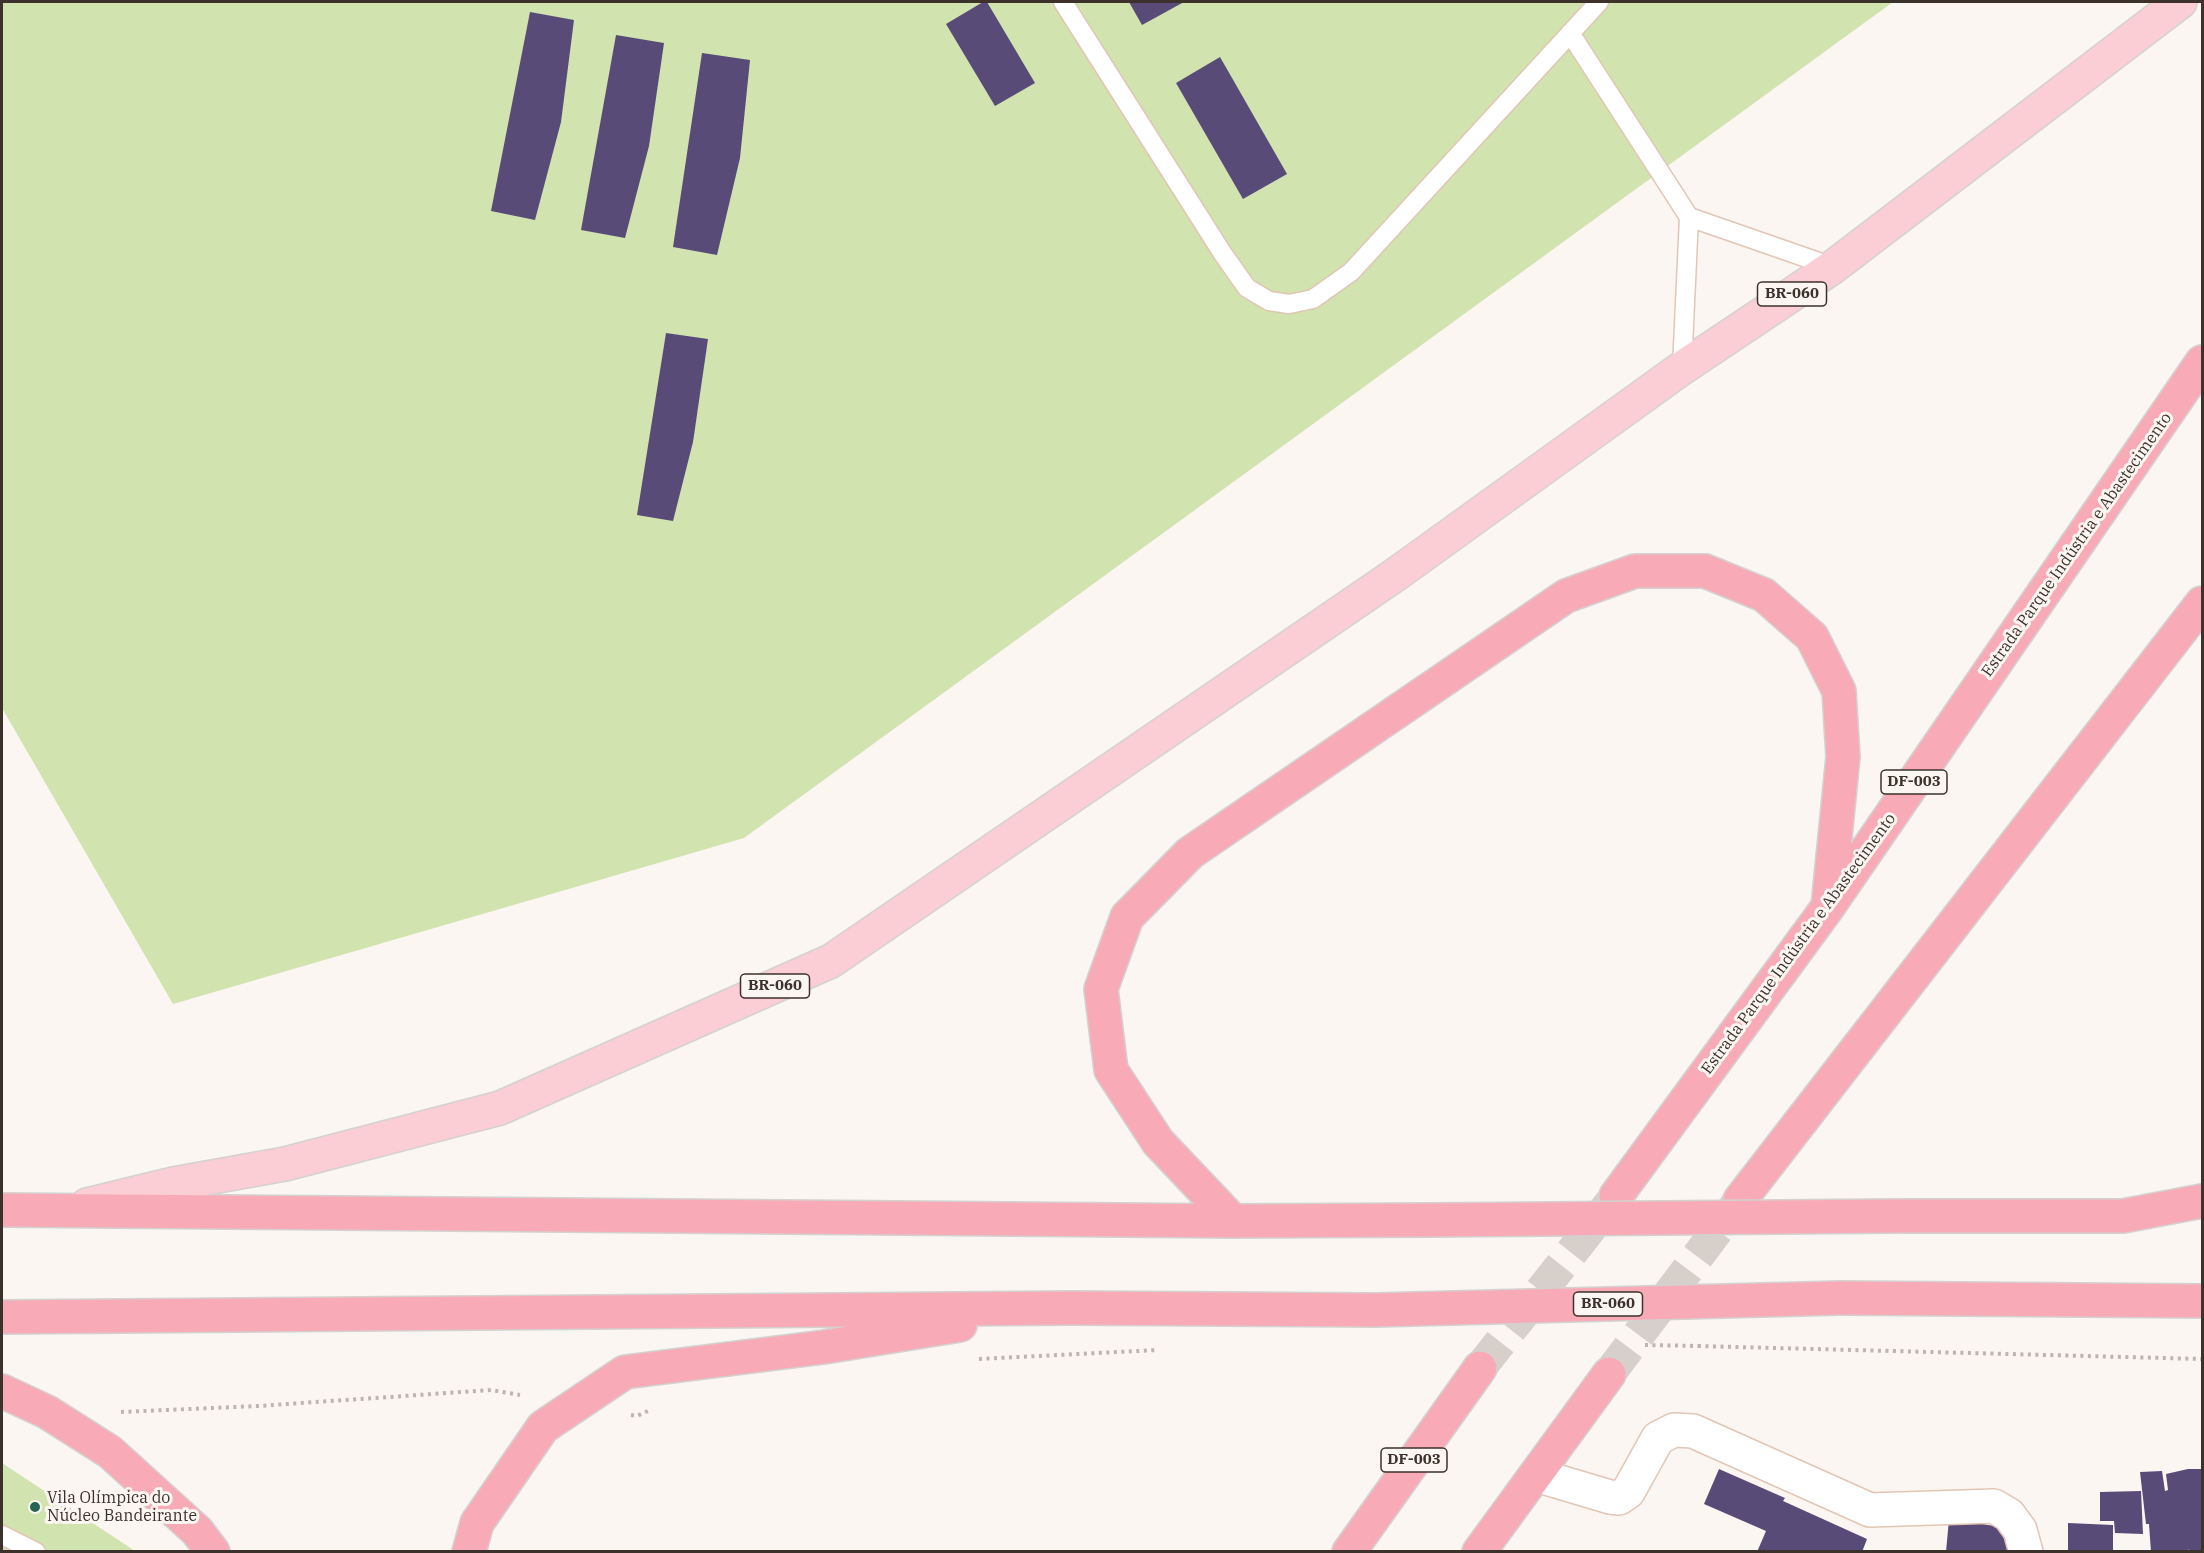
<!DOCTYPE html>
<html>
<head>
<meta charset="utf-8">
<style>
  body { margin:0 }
  #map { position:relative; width:2204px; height:1553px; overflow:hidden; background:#fcf6f2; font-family:"IBM Plex Serif",serif }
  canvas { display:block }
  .frame { position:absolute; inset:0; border:3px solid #3d322b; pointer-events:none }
</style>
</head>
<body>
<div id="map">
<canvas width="2204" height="1553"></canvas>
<div class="frame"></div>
</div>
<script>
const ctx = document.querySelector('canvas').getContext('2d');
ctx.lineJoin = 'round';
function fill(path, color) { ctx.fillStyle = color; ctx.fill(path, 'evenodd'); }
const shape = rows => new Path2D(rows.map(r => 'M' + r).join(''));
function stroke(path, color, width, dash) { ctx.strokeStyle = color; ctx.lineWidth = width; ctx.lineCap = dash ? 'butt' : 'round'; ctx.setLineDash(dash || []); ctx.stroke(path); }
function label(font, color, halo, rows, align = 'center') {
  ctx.font = font + ' "IBM Plex Serif",serif'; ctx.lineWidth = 6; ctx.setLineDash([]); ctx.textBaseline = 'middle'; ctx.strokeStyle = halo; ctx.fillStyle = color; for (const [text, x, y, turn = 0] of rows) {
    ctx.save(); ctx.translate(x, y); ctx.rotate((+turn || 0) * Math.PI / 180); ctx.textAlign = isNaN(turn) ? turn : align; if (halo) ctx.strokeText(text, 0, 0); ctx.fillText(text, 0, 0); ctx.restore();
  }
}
fill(shape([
  [2,2,1893,2,744,838,173,1004,2,708],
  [2,1463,135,1551,2,1551]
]), '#d1e3af');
fill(shape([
  [983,2,987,2,1035,83,995,106,946,24],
  [1129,2,1184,2,1142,25],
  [530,12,574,20,561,122,535,220,491,211],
  [616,35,664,43,649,146,625,238,581,230],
  [702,53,750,60,740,158,717,255,673,247],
  [1220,57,1287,174,1243,199,1176,83],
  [666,333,708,339,693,442,673,521,637,515],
  [1719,1469,1785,1498,1783,1501,1867,1539,1862,1552,1757,1552,1766,1531,1704,1504],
  [2188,1469,2202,1469,2202,1552,2190,1552,2188,1549,2188,1552,2151,1552,2149,1524,2146,1524,2140,1472,2162,1471,2165,1491,2168,1490,2166,1474],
  [2141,1491,2143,1534,2115,1533,2114,1521,2100,1521,2100,1492],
  [1949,1519,2008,1528,2010,1552,1946,1552],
  [2068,1523,2113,1525,2113,1552,2068,1552]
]), '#594b78');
stroke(shape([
  [1480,1368,1613,1200],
  [1609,1374,1740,1200]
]), '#d6cfca', 33, [33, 16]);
const lane = shape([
  [1063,2,1223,254,1247,288,1269,301,1289,304,1313,299,1351,272,1599,2],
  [1570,33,1689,217,1682,368],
  [1689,217,1833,267],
  [2,1535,36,1552]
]);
const street = shape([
  [1536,1475,1610,1497,1619,1498,1628,1492,1658,1438,1674,1430,1693,1431,1870,1510,1994,1506,2009,1515,2020,1530,2026,1552]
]);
const primary = shape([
  [87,1205,173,1184,285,1164,500,1108,831,961,1395,575,1682,368,1833,267,2180,2]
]);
const highway = shape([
  [1616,1196,1828,907,2202,362],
  [1740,1200,2202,603],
  [2,1210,1233,1221,1432,1220],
  [1894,1216,2123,1216,2202,1201],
  [1233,1221,1158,1142,1111,1070,1101,989,1127,917,1190,853,1566,596,1635,571,1705,571,1764,595,1812,637,1839,691,1843,757,1828,907],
  [1840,1298,2202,1301],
  [2,1317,1071,1308,1375,1310],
  [2,1391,47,1412,110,1452,197,1531,213,1552],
  [469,1552,477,1523,543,1427,625,1372,824,1347,960,1325],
  [1349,1552,1480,1368],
  [1479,1552,1609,1374]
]);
stroke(lane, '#e2c6b4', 21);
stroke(street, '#e2c6b4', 36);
stroke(primary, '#d4d2d0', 36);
stroke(highway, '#d4d2d0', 36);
stroke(shape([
  [1698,1346,2202,1359],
  [979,1359,1158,1350],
  [121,1412,258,1406,491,1390,520,1395],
  [631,1415,637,1416,652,1409]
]), '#bcb4af', 4, [3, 4.5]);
stroke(lane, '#fff', 18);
stroke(street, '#fff', 33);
stroke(primary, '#fbcdd4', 33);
stroke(highway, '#f8abb7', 33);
const highwayBridge = shape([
  [1432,1220,1894,1216],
  [1375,1310,1840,1298]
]);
stroke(highwayBridge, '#d4d2d0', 36, []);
stroke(shape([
  [1645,1345,1698,1346]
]), '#bcb4af', 4, [3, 4.5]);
stroke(highwayBridge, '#f8abb7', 33);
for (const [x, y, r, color] of [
  [35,1507,6,"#256452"]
]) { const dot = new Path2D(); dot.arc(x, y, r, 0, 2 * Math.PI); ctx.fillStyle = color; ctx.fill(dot); stroke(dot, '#fcf6f2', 2); }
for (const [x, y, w] of [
  [1792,294,69],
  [1914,782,66],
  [775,986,69],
  [1608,1304,69],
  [1414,1460,66]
]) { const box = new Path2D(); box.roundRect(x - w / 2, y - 12, w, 24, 4.5); ctx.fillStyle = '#fcf6f2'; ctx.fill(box); stroke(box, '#3d322b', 1.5); }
label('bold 15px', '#3d322b', null, [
  ["BR-060",1792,294],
  ["DF-003",1914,782],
  ["BR-060",775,986],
  ["BR-060",1608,1304],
  ["DF-003",1414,1460]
]);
label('16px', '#3d322b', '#fcf6f2', [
  ["Estrada Parque Indústria e Abastecimento",2077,545,-55],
  ["Estrada Parque Indústria e Abastecimento",1799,944,-54]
]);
label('16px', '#3d322b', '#fcf6f2', [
  ["Vila Olímpica do",47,1498],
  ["Núcleo Bandeirante",47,1516]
], 'left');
</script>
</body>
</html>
